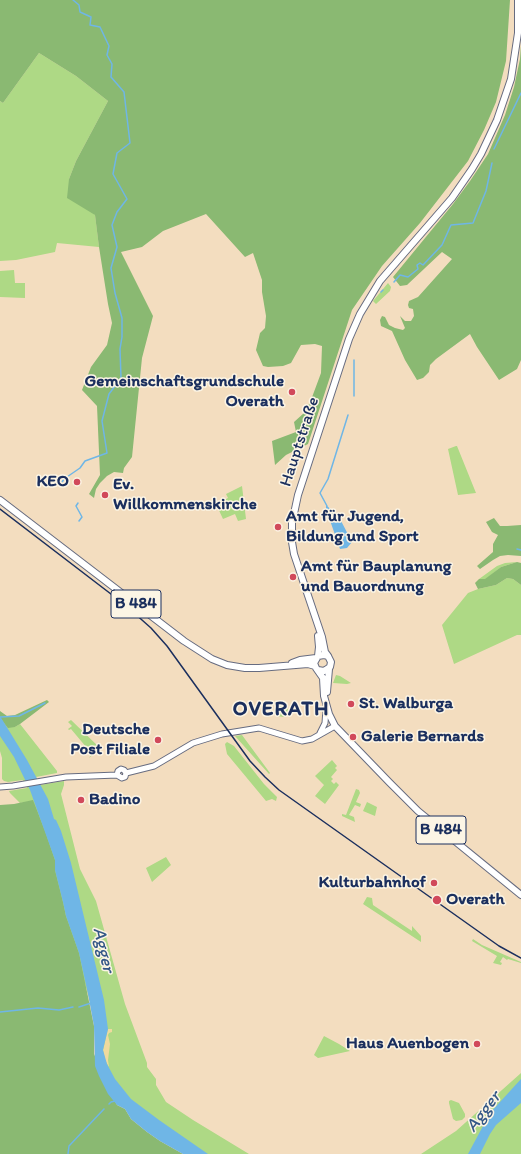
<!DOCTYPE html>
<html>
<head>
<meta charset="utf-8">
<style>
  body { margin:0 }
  canvas { display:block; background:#f3ddbf }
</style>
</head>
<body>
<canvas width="521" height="1154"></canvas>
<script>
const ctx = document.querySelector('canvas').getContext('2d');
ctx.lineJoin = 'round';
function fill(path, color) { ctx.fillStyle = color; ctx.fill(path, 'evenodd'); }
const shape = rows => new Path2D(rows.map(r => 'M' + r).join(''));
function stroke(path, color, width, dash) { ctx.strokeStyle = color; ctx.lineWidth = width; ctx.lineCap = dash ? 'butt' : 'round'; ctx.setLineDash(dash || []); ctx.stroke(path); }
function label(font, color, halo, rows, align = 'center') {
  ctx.font = font + ' Itim,sans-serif'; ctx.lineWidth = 3; ctx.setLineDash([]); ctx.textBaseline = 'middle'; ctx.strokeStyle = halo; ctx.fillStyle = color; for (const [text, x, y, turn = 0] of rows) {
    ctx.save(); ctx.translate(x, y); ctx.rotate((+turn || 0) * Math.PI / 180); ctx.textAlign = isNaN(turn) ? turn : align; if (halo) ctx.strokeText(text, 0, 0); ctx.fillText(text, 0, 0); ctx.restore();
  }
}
fill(shape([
  [39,53,76,76,108,101,76,161,69,179,95,215,99,247,57,243,55,252,16,260,0,261,0,101,3,103],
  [14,270,15,283,25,283,25,298,0,297,0,271],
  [388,283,391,287,390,291,376,304,373,301],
  [456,446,457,446,476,493,458,495,448,449],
  [242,486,246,519,238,521,235,514,223,519,216,504,228,498,226,494],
  [517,562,501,567,485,580,479,579,497,566,505,563],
  [507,578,513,579,521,585,521,635,517,635,454,664,442,625,468,593,478,589,496,585],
  [336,675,340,676,351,683,347,684,333,683],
  [279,703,284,704,281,708,283,710,287,708,288,710,288,712,284,717,277,716,274,711,276,705],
  [0,712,15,727,20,724,57,771,57,773,36,777,40,785,64,781,64,785,61,794,80,869,96,901,125,1004,147,1063,147,1067,156,1079,156,1085,166,1102,193,1120,249,1154,186,1154,111,1097,93,1012,33,801,20,803,10,793,9,791,27,788,23,780,8,782,4,781,2,779,2,758,0,751],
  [71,720,100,748,100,749,89,758,92,754,71,729,69,730,68,729,72,726,68,722],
  [242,735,270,773,269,774,235,736],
  [227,742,234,746,264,784,277,797,276,801,272,799,266,801,227,754,225,744],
  [332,760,337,766,335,768,337,770,331,777,333,779,331,781,334,784,336,782,339,785,325,804,315,796,324,785,315,776],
  [356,789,359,790,360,793,356,802,361,804,360,807,355,805,349,815,354,817,355,822,342,816,342,814,346,815],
  [367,802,377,807,375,816,363,811],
  [166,857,171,865,152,882,146,868],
  [367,897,372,898,373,905,412,931,412,926,421,936,421,942,363,904],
  [473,939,482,945,521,962,521,963,508,959,507,960,503,957,500,962,502,963,501,965,493,963,497,956,472,941],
  [324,1036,339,1044,350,1051,318,1058,314,1055,315,1053],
  [521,1073,521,1154,421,1154,456,1131],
  [451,1100,459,1103,465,1114,465,1117,462,1120,456,1121,453,1119,449,1103,449,1101]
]), '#aed985');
fill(shape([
  [0,0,510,0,506,61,496,102,484,130,468,161,420,223,382,266,352,310,308,444,286,455,275,465,272,441,296,432,294,422,304,413,311,400,321,373,322,346,315,344,301,345,291,363,283,366,268,367,263,366,256,350,260,333,265,328,266,316,262,292,262,280,253,253,245,257,206,214,163,231,142,247,121,252,153,316,142,358,132,457,124,468,123,473,114,472,107,476,100,483,96,489,94,498,89,494,100,475,97,406,82,390,91,367,107,345,112,323,108,304,99,247,95,215,67,198,69,179,76,161,108,101,76,76,39,53,3,103,0,101],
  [521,45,521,360,517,369,499,380,477,347,470,334,436,359,430,365,429,372,423,378,417,380,405,360,392,331,381,326,380,320,382,316,385,317,389,325,395,328,403,330,405,328,400,316,405,321,411,321,414,316,413,309,409,308,408,305,409,301,418,297,452,259,442,252,407,285,400,286,393,277,453,204,470,181,488,154,505,115,514,87,520,59],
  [494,518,500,526,507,526,521,525,521,556,508,555,500,556,493,560,480,569,477,566,493,552,493,544,498,535,492,532,486,522],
  [517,562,521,563,521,585,513,579,507,578,496,585,478,589,475,583,479,579,485,579,501,567],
  [47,700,49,702,20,724,15,727,8,728,0,718,0,711,7,716,15,715],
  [33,800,45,831,55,860,55,870,63,902,66,916,79,953,94,1026,94,1054,117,1105,125,1109,131,1119,147,1132,160,1141,183,1154,0,1154,0,805,14,804]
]), '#8ab972');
fill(shape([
  [108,1029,112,1029,112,1032,109,1033,108,1035,110,1044,108,1060,109,1067,105,1060,103,1050]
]), '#eeda9e');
fill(shape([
  [326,505,339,517,352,542,347,548,340,549,326,509],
  [0,716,27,760,48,799,54,819,56,820,61,831,71,863,104,1000,108,1029,103,1050,107,1064,115,1079,131,1099,159,1120,208,1154,183,1154,160,1141,147,1132,131,1119,125,1109,117,1105,108,1094,99,1076,95,1066,94,1026,88,994,79,953,66,916,63,902,55,870,55,860,30,790,14,757,0,736],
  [521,1079,521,1103,496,1125,490,1134,480,1154,468,1154,490,1113]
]), '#6fb6e6');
stroke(shape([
  [494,149,521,93],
  [394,282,400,275,408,277,418,269,417,265,420,263,423,265,442,245,451,225,473,223,486,191,492,163],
  [381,292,383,290],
  [354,396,354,360],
  [62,482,64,479,80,468,85,461,107,453,102,421,109,394,121,378,120,349,122,337,122,318,115,293,111,268,117,247,112,225,117,212,127,199,113,174,117,153,130,143,124,92,111,77,112,64,107,55,109,46,100,27,90,25,91,17,80,12,79,5,73,0],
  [78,503,76,506,82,517,79,521],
  [327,506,320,493,328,479,348,415],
  [517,549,521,550],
  [0,717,19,716,45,703],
  [79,1007,91,1003],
  [0,1012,38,1008,59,1010,73,1007],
  [109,1104,111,1102,115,1101],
  [68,1154,69,1146,104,1109]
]), '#6fb6e6', 1.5);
const minor = shape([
  [320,733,325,723,326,709],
  [126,773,154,766,193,743,222,734,259,728,302,741,312,739,335,726],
  [117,775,118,771,121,769,124,770,126,773],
  [117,775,122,778,125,777,126,773],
  [0,787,13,786,66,777,117,775]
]);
const major = shape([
  [0,500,184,641,212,659,227,665,245,668,259,668,308,664,315,666],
  [318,656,319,647,318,636],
  [328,656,325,652,322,637,294,554,292,542,292,523,298,495,349,339,360,314,380,281,452,198,472,169,481,154,497,120,511,79,518,33,518,0],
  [292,663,300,660,316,658],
  [318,670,324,671,330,667,331,662,328,656,324,655,318,656,314,663,316,668,323,678,324,696,329,714,335,726,389,782,418,811,521,895],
  [327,692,329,669]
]);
stroke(minor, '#676c80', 7);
stroke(major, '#676c80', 8);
stroke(minor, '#fff', 5);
stroke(major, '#fff', 6);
stroke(shape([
  [0,509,124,604,151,628,167,646,250,761,265,777,279,790,499,946,521,958]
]), '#1b2f5e', 1.5);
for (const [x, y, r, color] of [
  [292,392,4,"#d1495b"],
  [77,482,4,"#d1495b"],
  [105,495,4,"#d1495b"],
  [278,527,4,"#d1495b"],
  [293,577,4,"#d1495b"],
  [351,704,4,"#d1495b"],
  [353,737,4,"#d1495b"],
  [158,740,4,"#d1495b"],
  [81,800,4,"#d1495b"],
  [434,883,4,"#d1495b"],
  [437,900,5,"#d1495b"],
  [477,1044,4,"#d1495b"]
]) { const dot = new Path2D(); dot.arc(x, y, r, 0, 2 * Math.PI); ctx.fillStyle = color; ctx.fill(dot); stroke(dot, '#fcf5e5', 1.5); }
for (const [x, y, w] of [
  [136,604,50],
  [441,830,50]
]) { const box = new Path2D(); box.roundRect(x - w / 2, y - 14, w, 28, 3); ctx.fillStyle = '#fcf5e5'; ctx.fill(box); stroke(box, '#1b2f5e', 1); }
label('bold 16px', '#1b2f5e', null, [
  ["B 484",136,604],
  ["B 484",441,830]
]);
label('bold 17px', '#1b2f5e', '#fcf5e5', [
  ["Gemeinschaftsgrundschule",284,382,"right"],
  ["Overath",284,402,"right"],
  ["KEO",69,482,"right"],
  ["Ev.",113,485],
  ["Willkommenskirche",113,505],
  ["Amt für Jugend,",286,517],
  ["Bildung und Sport",286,537],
  ["Amt für Bauplanung",301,567],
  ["und Bauordnung",301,587],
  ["St. Walburga",359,704],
  ["Deutsche",150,730,"right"],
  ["Post Filiale",150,750,"right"],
  ["Galerie Bernards",361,737],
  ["Badino",89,800],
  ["Kulturbahnhof",426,883,"right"],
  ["Overath",446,900],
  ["Haus Auenbogen",469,1044,"right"]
], 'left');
label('17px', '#1b2f5e', '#fcf5e5', [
  ["Hauptstraße",300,442,-72]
]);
label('italic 18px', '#345887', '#fcf5e5', [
  ["Agger",103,950,77],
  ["Agger",484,1112,-53]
]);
ctx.letterSpacing = '1px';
label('bold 21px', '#1b2f5e', '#fcf5e5', [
  ["OVERATH",281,710]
]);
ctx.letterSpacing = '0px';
</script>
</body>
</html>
